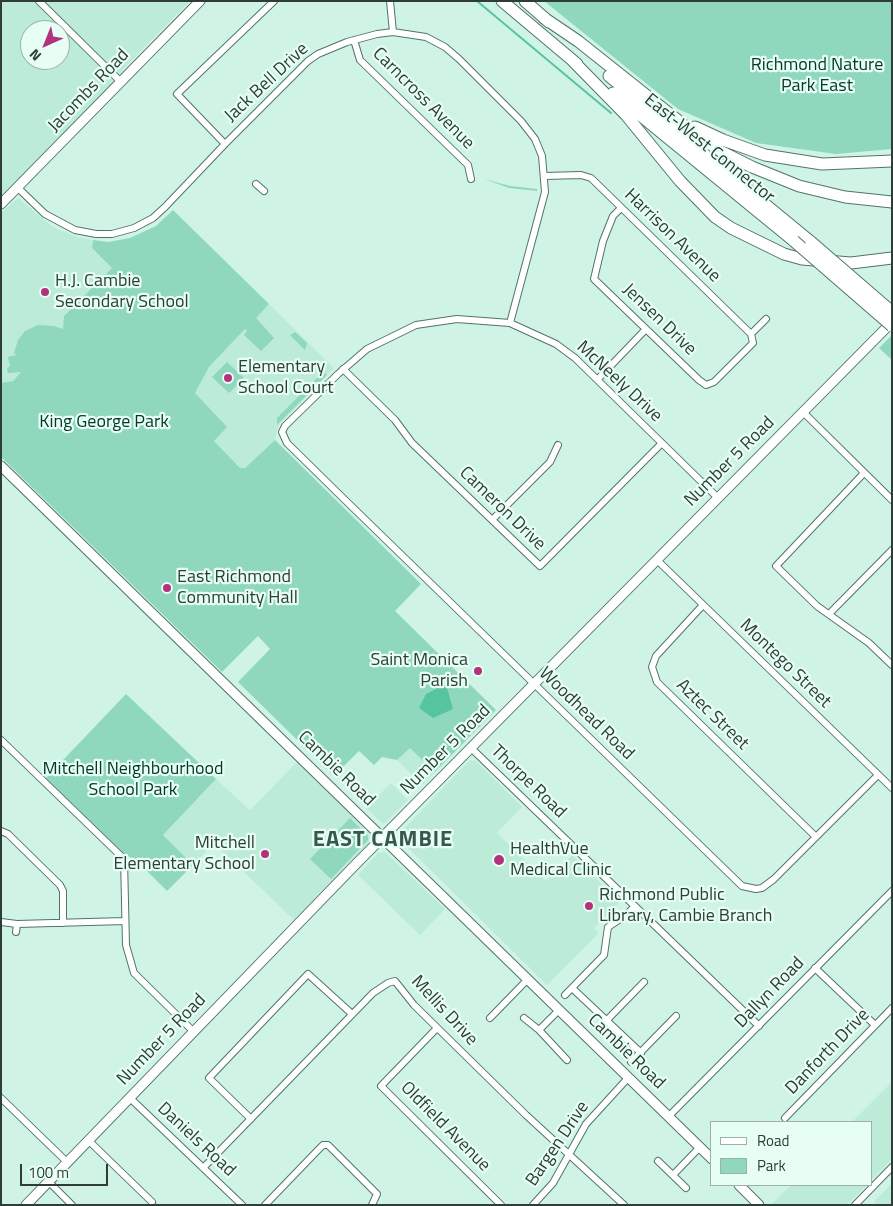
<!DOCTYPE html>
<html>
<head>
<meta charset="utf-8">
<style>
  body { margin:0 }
  #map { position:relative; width:893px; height:1206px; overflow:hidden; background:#cff4e5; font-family:"Titillium Web",sans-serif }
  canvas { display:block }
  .frame { position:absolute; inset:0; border:2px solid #2e3d37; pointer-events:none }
  .legend { position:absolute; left:710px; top:1121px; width:162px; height:65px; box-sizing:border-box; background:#e7fef4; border:1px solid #9db1a8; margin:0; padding:6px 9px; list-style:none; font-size:15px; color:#2e3d37 }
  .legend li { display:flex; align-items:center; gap:10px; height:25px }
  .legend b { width:25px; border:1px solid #9db1a8 }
  .north { position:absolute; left:20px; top:20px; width:50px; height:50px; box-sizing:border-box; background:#e7fef4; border:1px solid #9db1a8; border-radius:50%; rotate:224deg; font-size:14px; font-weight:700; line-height:20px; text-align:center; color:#2e3d37 }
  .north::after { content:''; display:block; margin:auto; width:18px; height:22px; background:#b2327d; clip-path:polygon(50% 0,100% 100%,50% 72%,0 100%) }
  .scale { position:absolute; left:20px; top:1164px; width:88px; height:22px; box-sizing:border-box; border:2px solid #2e3d37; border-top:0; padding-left:6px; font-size:15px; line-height:18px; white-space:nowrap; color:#2e3d37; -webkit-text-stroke:4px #e7fef4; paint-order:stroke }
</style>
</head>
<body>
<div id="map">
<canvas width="893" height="1206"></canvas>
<div class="frame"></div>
<ul class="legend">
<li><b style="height:6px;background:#fff"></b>Road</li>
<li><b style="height:14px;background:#8fd8bd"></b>Park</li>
</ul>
<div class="north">N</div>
<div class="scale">100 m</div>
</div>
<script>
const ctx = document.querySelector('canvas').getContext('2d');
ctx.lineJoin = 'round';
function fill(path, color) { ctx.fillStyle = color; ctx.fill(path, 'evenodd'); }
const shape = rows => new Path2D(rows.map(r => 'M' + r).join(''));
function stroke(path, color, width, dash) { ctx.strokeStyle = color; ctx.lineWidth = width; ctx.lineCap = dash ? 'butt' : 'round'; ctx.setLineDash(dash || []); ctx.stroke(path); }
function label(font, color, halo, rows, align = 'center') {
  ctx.font = font + ' "Titillium Web",sans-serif'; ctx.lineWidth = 4.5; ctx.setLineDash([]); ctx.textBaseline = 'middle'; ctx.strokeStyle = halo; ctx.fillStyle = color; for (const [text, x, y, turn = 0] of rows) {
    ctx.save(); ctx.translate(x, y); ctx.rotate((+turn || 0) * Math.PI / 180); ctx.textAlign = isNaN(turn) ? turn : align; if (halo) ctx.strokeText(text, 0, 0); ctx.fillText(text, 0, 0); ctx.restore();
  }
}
fill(shape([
  [1,1,190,1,125,67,109,89,1,198],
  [30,30,60,30,60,60,30,60],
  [18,198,53,227,77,237,93,240,92,248,113,268,64,316,63,330,54,326,21,357,22,371,13,381,1,383,1,213],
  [269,304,334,368,278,426,275,440,245,468,240,468,213,440,195,393,209,367],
  [410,747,435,772,422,785,397,760],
  [470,760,476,761,522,807,497,833,546,881,572,855,620,902,594,928,599,933,547,985,399,839,399,834],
  [297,762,369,833,370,837,368,843,294,920,214,843,193,865,163,835,216,779,250,810],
  [391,783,408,800,385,823,382,823,366,808],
  [385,852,445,909,420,935,358,875,378,853],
  [892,1082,892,1159,872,1179,872,1122,852,1122],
  [892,1183,892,1205,877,1205,874,1202],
  [791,1185,867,1185,847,1205,771,1205]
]), '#bcebd8');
fill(shape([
  [544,1,892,1,892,149,836,154,756,143,678,109],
  [484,179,510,186,537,189,537,191,509,188],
  [173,210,269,304,256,318,274,338,261,351,244,335,247,331,245,329,209,367,195,393,227,427,214,441,240,468,245,468,275,440,421,584,395,611,496,710,435,772,410,748,397,760,382,757,374,765,359,751,334,776,238,682,270,649,258,636,222,672,1,457,1,383,13,381,21,372,8,373,7,368,10,366,8,357,16,355,14,353,18,340,25,331,38,325,54,326,63,329,64,316,112,268,92,248,93,240,108,242,130,238,156,226],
  [295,332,307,343,305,350,290,335],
  [892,335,892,360,879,348],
  [227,362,244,378,229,393,212,377],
  [319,369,327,375,277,425,277,418,319,376],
  [126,694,216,779,163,835,193,865,167,891,135,859,124,855,45,779],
  [350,818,368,836,368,840,331,879,310,859]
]), '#8fd8bd');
fill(shape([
  [446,684,453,709,433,718,419,708,426,694]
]), '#57c4a0');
stroke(shape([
  [477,1,611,113]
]), '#57c4a0', 2);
const street = shape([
  [39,1,121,82],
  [390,1,393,32],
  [354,40,360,60,468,165,471,179],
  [225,144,177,94,274,1],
  [545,176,581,175,591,178,751,334],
  [256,184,264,191],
  [18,188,45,214,75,230,96,234,112,234,134,228,153,218,165,207,225,144,308,61,318,54,347,42,377,34,393,32,426,37,445,47,459,59,521,121,535,139,542,156,545,192,510,323],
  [621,208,613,216,603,241,594,279,699,380,706,385,714,382,753,343,751,334],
  [751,334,766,319],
  [343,369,395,420,412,443,540,566,662,443],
  [598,379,646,329],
  [803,412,892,500],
  [864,473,776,566,817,606,869,643,892,665],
  [718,498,575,358,556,344,510,323,457,319,416,325,367,349,338,374,285,426,282,432,287,443,344,499,742,886,756,889,762,888,774,879,878,775],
  [492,520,550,462,558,445],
  [657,560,892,788],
  [703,605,656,656,652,667,657,682,816,837],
  [829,614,892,550],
  [1,740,124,859,126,945,134,973,193,1031],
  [471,748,759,1026],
  [1,831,8,834,60,885,63,891,63,923],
  [1,922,17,924,125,921],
  [16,932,17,924],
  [815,968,875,1025],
  [572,988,641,1053],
  [565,995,604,955,608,927,625,916,634,907],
  [559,1010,539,1030,567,1060],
  [490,1018,528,979],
  [524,1018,539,1030],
  [606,1021,644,982],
  [437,1028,381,1086,501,1205],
  [631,1062,676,1016],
  [1,1098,67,1162],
  [130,1098,242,1205],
  [669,1116,892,891],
  [785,1118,892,1008],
  [251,1119,209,1078,308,974,352,1014],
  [88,1140,152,1202],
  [658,1161,686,1188],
  [203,1168,373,993,388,983,395,981,414,1005,526,1115,624,1205],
  [673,1175,700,1147],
  [48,1181,72,1205],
  [265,1205,318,1150,323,1145,328,1145,377,1194,372,1205],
  [533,1205,553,1183,586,1124,628,1078],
  [855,1205,892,1167]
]);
const secondary = shape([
  [1,204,200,1],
  [1,466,712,1159],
  [739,1185,759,1205],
  [26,1205,356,864,892,322]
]);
const highway = shape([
  [502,1,577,64],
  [525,1,549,22],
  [544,18,578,41,695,134,722,152,752,167,799,186,845,197,892,202],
  [572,60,626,115,680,181,715,217,731,228,784,254,802,259,851,263,892,258],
  [609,76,811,242],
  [613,93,794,241],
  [695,127,723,140,765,155,822,164,892,161]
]);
stroke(street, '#527467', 8);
stroke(secondary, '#527467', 11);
stroke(highway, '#527467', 13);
stroke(street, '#fff', 6);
stroke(secondary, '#fff', 9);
stroke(highway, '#fff', 11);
const highwayBridge = shape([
  [794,241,892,326],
  [811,242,892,312]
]);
stroke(highwayBridge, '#527467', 13, []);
stroke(highwayBridge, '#fff', 11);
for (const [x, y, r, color] of [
  [45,292,5,"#b2327d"],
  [228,378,5,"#b2327d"],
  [167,588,5,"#b2327d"],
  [478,671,5,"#b2327d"],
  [265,854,5,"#b2327d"],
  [499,860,6,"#b2327d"],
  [589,906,5,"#b2327d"]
]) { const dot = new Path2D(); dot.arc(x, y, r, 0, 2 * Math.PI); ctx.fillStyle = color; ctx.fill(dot); stroke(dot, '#e7fef4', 2); }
label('18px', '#043729', '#e7fef4', [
  ["Richmond Nature",817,66],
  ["Park East",817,87],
  ["King George Park",104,423],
  ["Mitchell Neighbourhood",133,770],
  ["School Park",133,791]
]);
label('18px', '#2e3d37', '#e7fef4', [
  ["Jack Bell Drive",267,83,-43],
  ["Jacombs Road",89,91,-46],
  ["Carncross Avenue",423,99,45],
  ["East-West Connector",709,149,39],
  ["Harrison Avenue",672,236,44],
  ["Jensen Drive",659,320,44],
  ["McNeely Drive",619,382,43],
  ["Number 5 Road",730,462,-45],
  ["Cameron Drive",502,509,44],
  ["Montego Street",785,664,44],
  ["Woodhead Road",586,714,44],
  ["Aztec Street",712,715,44],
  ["Number 5 Road",446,750,-45],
  ["Cambie Road",336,769,44],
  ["Thorpe Road",528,782,44],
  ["Dallyn Road",770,993,-46],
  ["Mellis Drive",444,1011,47],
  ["Number 5 Road",162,1040,-46],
  ["Cambie Road",626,1052,44],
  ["Danforth Drive",828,1052,-46],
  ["Oldfield Avenue",445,1127,45],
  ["Daniels Road",196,1140,43],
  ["Bargen Drive",558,1144,-56]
]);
label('18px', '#2e3d37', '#e7fef4', [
  ["H.J. Cambie",55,282],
  ["Secondary School",55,303],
  ["Elementary",238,368],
  ["School Court",238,389],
  ["East Richmond",177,578],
  ["Community Hall",177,599],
  ["Saint Monica",468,661,"right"],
  ["Parish",468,682,"right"],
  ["Mitchell",255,844,"right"],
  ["Elementary School",255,865,"right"],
  ["HealthVue",510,850],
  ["Medical Clinic",510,871],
  ["Richmond Public",599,896],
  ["Library, Cambie Branch",599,917]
], 'left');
ctx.letterSpacing = '1px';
label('bold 22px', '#37584c', '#e7fef4', [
  ["EAST CAMBIE",383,841]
]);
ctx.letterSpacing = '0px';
</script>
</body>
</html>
